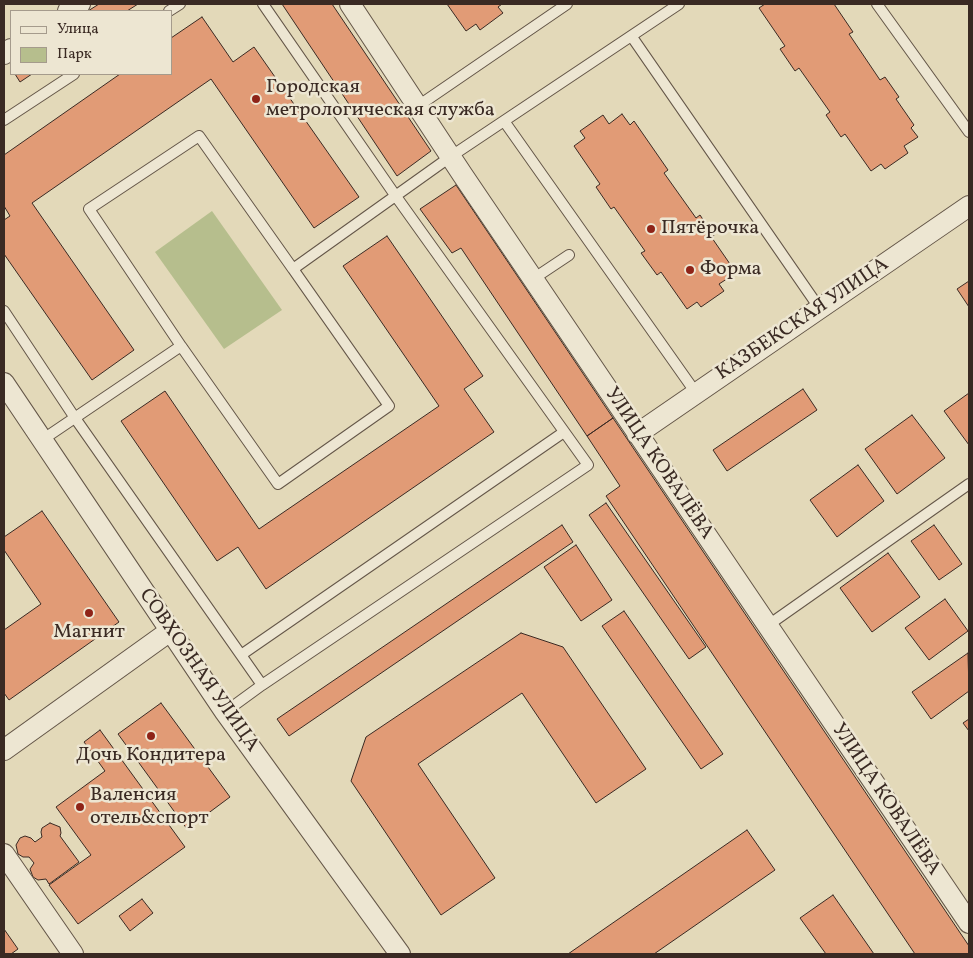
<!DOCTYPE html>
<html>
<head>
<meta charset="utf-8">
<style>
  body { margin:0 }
  #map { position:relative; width:973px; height:958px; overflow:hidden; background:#e3d9b9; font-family:Vollkorn,serif }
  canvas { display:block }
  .frame { position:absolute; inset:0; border:5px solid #3a2a23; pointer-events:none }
  .legend { position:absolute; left:10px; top:10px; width:162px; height:65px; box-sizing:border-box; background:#ede6d2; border:1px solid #a59b8c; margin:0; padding:6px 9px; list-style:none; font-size:15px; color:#3a2a23 }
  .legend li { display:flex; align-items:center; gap:10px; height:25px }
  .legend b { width:25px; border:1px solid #a59b8c }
</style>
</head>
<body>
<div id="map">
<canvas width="973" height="958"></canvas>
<div class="frame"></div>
<ul class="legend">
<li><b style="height:6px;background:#ede6d2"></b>Улица</li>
<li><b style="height:14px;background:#b6be8d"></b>Парк</li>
</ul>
</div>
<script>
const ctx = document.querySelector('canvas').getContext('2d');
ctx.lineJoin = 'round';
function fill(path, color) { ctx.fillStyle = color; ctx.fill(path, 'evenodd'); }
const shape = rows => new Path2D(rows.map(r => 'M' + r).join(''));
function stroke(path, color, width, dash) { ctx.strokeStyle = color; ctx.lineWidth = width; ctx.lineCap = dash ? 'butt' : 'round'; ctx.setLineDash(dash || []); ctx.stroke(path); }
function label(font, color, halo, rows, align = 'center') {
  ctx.font = font + ' Vollkorn,serif'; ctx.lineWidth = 5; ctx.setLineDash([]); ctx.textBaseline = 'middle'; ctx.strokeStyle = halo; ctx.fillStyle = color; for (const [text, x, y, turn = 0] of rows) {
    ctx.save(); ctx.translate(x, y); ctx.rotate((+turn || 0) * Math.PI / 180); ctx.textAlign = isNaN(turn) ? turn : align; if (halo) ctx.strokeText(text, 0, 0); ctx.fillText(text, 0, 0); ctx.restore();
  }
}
fill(shape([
  [212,211,282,310,224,349,155,252]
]), '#b6be8d');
const building = shape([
  [99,4,138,4,127,11,88,11,99,4],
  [282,4,332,4,431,151,397,176,282,4],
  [447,4,502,4,498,7,503,13,480,30,476,24,466,31,447,4],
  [765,4,834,4,853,32,849,34,880,80,885,77,899,97,896,99,914,125,911,128,918,137,904,146,908,153,885,169,881,164,871,171,845,134,841,137,826,115,830,112,799,68,795,71,780,49,785,46,759,8,765,4],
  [202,17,233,62,254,47,359,197,314,228,211,79,32,203,134,350,92,380,4,254,4,220,10,216,4,206,4,155,120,74,171,74,171,38,202,17],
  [15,74,32,74,20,82,15,74],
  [622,114,630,125,634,121,668,170,664,173,696,218,700,215,714,236,712,238,730,264,726,266,733,275,719,284,724,291,701,307,697,302,687,309,661,272,657,275,641,253,645,251,614,207,611,209,596,187,600,184,574,146,585,138,580,131,603,115,609,124,622,114],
  [456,185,613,418,587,436,461,248,452,253,420,209,456,185],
  [387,236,483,376,464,389,494,432,266,589,238,547,217,561,121,421,165,391,259,529,439,406,343,266,387,236],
  [969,281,969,307,957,289,969,281],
  [803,389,817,410,727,471,713,450,803,389],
  [969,393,969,445,944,411,969,393],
  [912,415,945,458,897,494,865,449,912,415],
  [613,418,969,946,969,954,915,954,606,496,620,486,587,436,613,418],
  [858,465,884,501,837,537,810,500,858,465],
  [606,503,706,647,689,659,589,515,606,503],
  [42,511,119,622,9,700,4,693,4,630,41,604,4,550,4,537,42,511],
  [562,525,573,542,289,736,277,719,562,525],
  [934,525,962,564,939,580,911,541,934,525],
  [576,545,612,600,581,621,544,567,576,545],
  [888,553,920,597,872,632,840,588,888,553],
  [945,599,968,631,929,660,905,628,945,599],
  [624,611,723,754,701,769,602,626,624,611],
  [521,633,563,647,646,769,596,803,522,693,418,764,495,878,441,915,351,781,366,737,521,633],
  [968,653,969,691,931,719,912,692,968,653],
  [161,703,230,797,187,829,118,734,161,703],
  [969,719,969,731,963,723,969,719],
  [100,730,185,847,78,924,49,885,91,855,56,807,105,771,84,742,100,730],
  [50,823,60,827,61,833,60,836,79,862,49,884,46,879,38,880,33,877,30,869,34,863,29,857,23,857,18,854,16,845,20,838,25,836,31,838,35,842,42,837,41,832,42,828,50,823],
  [747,830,775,870,654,954,568,954,747,830],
  [833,895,874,954,826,954,800,918,833,895],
  [142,899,153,913,130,931,119,916,142,899],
  [4,929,18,949,11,954,4,954,4,929]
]);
fill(building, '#e19b76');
stroke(building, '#3a2a23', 1);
const lane = shape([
  [877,4,969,132],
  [169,11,180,4],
  [632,37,820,309],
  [418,106,567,4],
  [4,120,74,74],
  [504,121,696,393],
  [533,279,569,255],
  [4,311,75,418,262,685,588,465,395,195,263,4],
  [181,346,278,484,389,406,293,269],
  [42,440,181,346,89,209,199,136,293,269,450,157,679,4],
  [767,626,969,484],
  [241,655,564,432],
  [225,712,262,685]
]);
const street = shape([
  [350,4,462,174,969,923],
  [68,11,80,4],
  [4,54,11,49],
  [4,383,225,712,400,954],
  [637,434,969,206],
  [4,750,170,631],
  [4,854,73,954]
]);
stroke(lane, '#645648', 12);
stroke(street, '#645648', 22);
stroke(lane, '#ede6d2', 10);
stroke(street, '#ede6d2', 20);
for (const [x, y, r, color] of [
  [256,99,5,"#8f2418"],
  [651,229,5,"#8f2418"],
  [690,270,5,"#8f2418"],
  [89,613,5,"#8f2418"],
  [151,736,5,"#8f2418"],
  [80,807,5,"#8f2418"]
]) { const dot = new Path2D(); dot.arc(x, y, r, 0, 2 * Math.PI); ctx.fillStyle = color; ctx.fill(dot); stroke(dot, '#ede6d2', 2); }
label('20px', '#3a2a23', '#ede6d2', [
  ["Городская",266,88],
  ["метрологическая служба",266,111],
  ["Пятёрочка",661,229],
  ["Форма",700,270],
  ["Магнит",89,633,"center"],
  ["Дочь Кондитера",151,756,"center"],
  ["Валенсия",90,796],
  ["отель&спорт",90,819]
], 'left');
label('20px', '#3a2a23', '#ede6d2', [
  ["КАЗБЕКСКАЯ УЛИЦА",803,320,-34],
  ["УЛИЦА КОВАЛЁВА",658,464,56],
  ["СОВХОЗНАЯ УЛИЦА",198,671,55],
  ["УЛИЦА КОВАЛЁВА",885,800,56]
]);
</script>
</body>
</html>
